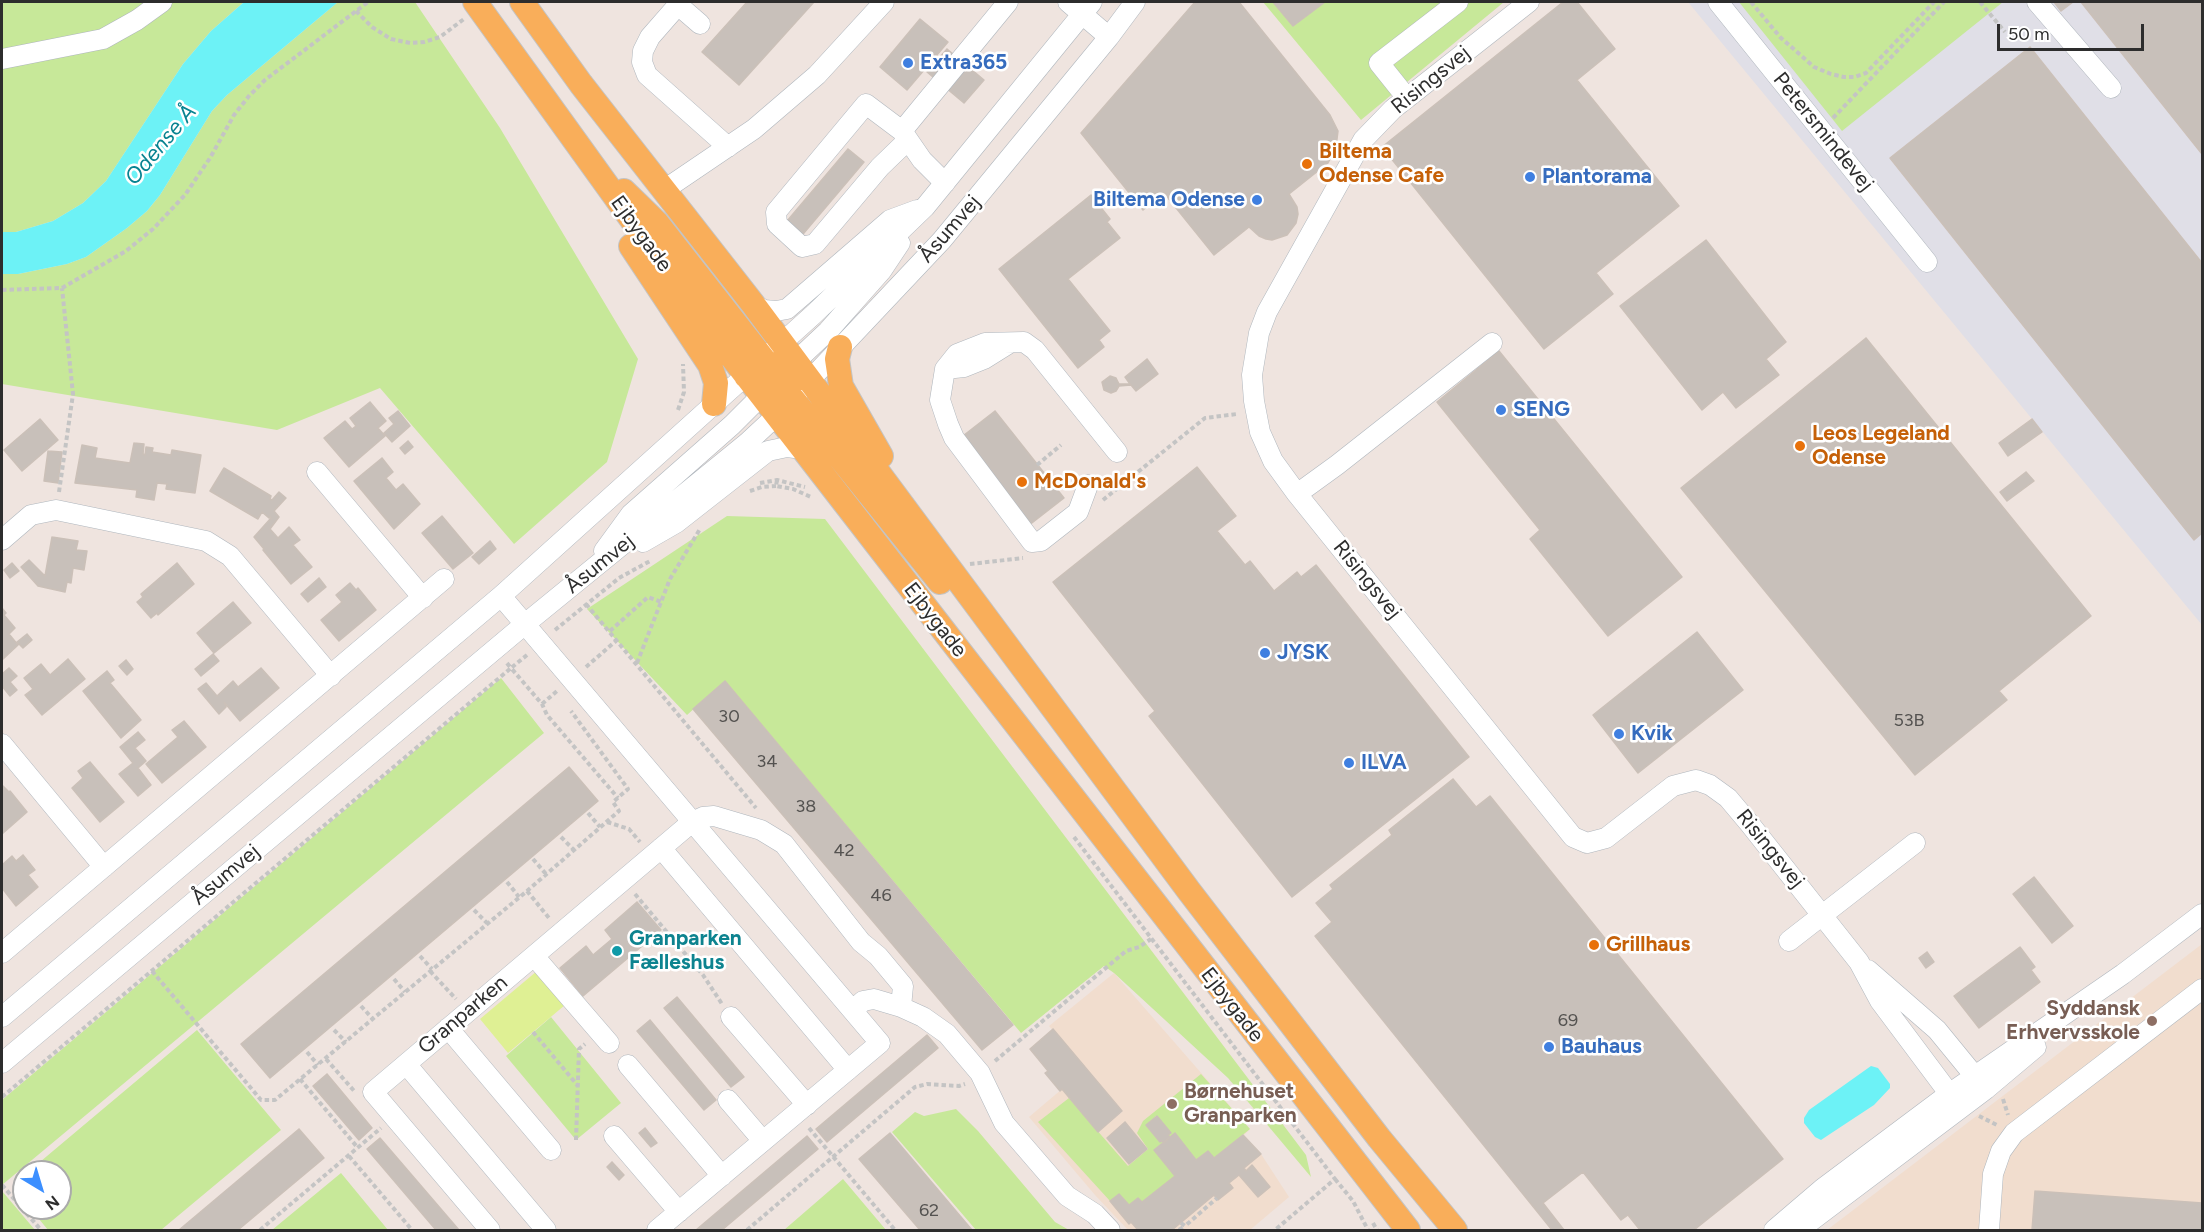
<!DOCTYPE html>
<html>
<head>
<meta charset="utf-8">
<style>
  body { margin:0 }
  #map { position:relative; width:2204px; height:1232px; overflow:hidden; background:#efe4df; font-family:Figtree,sans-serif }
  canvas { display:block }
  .frame { position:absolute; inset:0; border:3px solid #2d2d2d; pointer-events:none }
  .north { position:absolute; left:12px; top:1160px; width:60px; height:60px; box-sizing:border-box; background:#fff; border:2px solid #ababab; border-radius:50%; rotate:142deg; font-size:16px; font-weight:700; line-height:24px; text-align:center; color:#2d2d2d }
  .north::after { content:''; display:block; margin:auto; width:21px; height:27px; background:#3c8fff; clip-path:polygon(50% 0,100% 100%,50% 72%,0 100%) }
  .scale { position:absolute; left:1997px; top:24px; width:147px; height:27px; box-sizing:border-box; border:3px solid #2d2d2d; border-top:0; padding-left:8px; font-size:18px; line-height:21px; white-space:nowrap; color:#2d2d2d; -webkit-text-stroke:4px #fff; paint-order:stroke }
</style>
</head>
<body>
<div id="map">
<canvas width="2204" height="1232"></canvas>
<div class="frame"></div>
<div class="north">N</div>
<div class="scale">50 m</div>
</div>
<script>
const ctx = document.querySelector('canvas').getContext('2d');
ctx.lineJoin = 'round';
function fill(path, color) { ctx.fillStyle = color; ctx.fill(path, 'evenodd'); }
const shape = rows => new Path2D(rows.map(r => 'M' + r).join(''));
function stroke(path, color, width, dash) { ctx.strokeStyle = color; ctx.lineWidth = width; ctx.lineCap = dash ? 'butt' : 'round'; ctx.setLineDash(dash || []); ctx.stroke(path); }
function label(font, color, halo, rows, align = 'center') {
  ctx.font = font + ' Figtree,sans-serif'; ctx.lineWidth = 5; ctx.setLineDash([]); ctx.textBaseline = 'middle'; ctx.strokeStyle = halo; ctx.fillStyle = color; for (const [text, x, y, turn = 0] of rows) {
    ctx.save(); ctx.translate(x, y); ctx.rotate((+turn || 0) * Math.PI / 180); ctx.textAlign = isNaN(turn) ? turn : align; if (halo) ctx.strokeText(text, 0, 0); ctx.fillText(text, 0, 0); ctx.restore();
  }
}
fill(shape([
  [1688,2,2202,2,2202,625]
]), '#e0dfe7');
fill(shape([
  [2202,944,2202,1230,1827,1230],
  [1114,973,1250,1129,1244,1135,1261,1154,1289,1197,1250,1230,1128,1230,1095,1195,1029,1117,1062,1089,1098,1132,1122,1112,1049,1026]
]), '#f1ddce');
fill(shape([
  [2,2,244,2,211,31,183,64,106,181,83,203,53,221,16,232,2,232],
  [338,2,415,2,500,128,638,359,607,462,514,544,380,388,277,430,2,384,2,274,18,274,67,264,86,257,127,228,147,211,160,195,212,111,227,95],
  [1263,2,1504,2,1361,120],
  [1739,2,2003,2,1842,131],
  [727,516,825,519,1306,1155,1311,1177,1228,1078,1114,973,1104,966,1021,1033,725,681,687,715,587,609],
  [501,678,544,733,2,1185,2,1100],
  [551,1017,621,1103,576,1140,506,1056],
  [197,1030,281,1130,161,1230,48,1230,30,1208,60,1208,60,1172,28,1172],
  [1201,1074,1250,1129,1214,1158,1208,1151,1196,1160,1175,1134,1170,1137,1168,1135,1170,1133,1156,1116,1146,1125,1160,1142,1162,1141,1164,1143,1154,1150,1175,1176,1142,1202,1138,1198,1129,1205,1119,1194,1110,1201,1038,1122,1069,1098,1128,1166,1148,1149,1137,1133,1143,1121],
  [956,1109,978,1131,1055,1222,1069,1230,976,1230,892,1132,915,1112,924,1116],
  [341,1173,388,1230,272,1230],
  [843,1179,886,1230,784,1230],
  [2,1191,35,1230,2,1230]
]), '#c7e899');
fill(shape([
  [537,971,565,1005,508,1053,480,1019]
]), '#dff094');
fill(shape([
  [244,2,338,2,227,95,212,111,160,195,147,211,127,228,86,257,67,264,18,274,2,274,2,232,16,232,53,221,83,203,106,181,183,64,211,31],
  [1871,1066,1878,1068,1890,1084,1890,1088,1874,1105,1833,1132,1821,1140,1815,1137,1804,1123,1804,1118,1809,1110]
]), '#6df2f6');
const building = shape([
  [747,2,814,2,739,85,702,52,747,2],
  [1195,2,1239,2,1330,115,1338,131,1336,147,1328,163,1289,194,1297,207,1298,214,1296,223,1287,235,1272,240,1266,239,1259,236,1249,227,1214,255,1164,193,1143,210,1081,133,1195,2],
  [1273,2,1325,2,1293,26,1273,2],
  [1563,2,1577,2,1615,49,1577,80,1679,206,1596,273,1613,294,1544,349,1382,147,1563,2],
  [2054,2,2073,2,2061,11,2054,2],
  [2081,2,2202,2,2202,154,2081,2],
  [920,19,948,42,907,90,880,67,920,19],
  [2030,47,2202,263,2202,533,2194,540,1890,158,2030,47],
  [947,49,984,80,964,103,927,72,947,49],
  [848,149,864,162,798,240,782,227,848,149],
  [1091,195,1110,219,1107,222,1120,238,1068,279,1110,331,1099,340,1104,347,1078,368,999,269,1091,195],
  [1706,240,1786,342,1766,359,1779,375,1736,408,1723,392,1702,410,1620,306,1706,240],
  [1866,338,2091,616,1999,691,2007,700,1915,775,1681,488,1866,338],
  [1499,351,1682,577,1608,636,1530,539,1540,530,1437,402,1499,351],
  [1147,359,1158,374,1136,391,1131,385,1119,386,1116,391,1111,393,1104,390,1102,382,1110,376,1116,378,1119,384,1130,384,1125,377,1147,359],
  [370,402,386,421,378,428,385,436,349,467,324,438,345,421,352,429,356,426,350,418,370,402],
  [398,411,410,426,392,442,384,433,394,424,389,418,398,411],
  [995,411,1064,498,1028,526,959,439,995,411],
  [40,419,58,440,22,471,4,450,40,419],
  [2032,419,2042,432,2008,456,1999,443,2032,419],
  [408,441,413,447,405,454,400,448,408,441],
  [134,443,144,444,143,454,145,455,146,447,153,448,152,452,171,455,172,450,201,455,195,493,166,489,167,484,157,483,154,500,136,497,137,490,75,483,82,445,97,448,95,458,130,463,134,443],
  [48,451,62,452,58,483,44,481,48,451],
  [382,458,393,472,386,478,396,490,403,484,420,504,394,529,354,481,382,458],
  [1197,467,1236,516,1217,531,1245,565,1250,561,1274,591,1297,572,1301,577,1316,565,1469,757,1292,897,1149,716,1155,711,1053,582,1197,467],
  [224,468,271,496,270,499,272,500,279,492,286,498,274,511,279,517,270,529,278,538,289,527,300,540,293,545,312,567,291,584,263,550,264,549,254,537,271,518,270,516,269,518,262,512,258,519,210,491,224,468],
  [2026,472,2034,481,2007,501,2000,492,2026,472],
  [442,516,473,553,453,569,422,533,442,516],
  [52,537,78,541,76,550,87,551,84,570,73,568,71,583,67,582,65,592,38,586,21,567,29,560,45,576,52,537],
  [490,541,496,549,479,564,472,557,490,541],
  [12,563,19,571,10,578,4,570,12,563],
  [177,563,194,584,158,615,157,613,151,618,137,602,143,597,141,594,177,563],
  [319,578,326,587,308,602,301,594,319,578],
  [350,583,356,590,358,588,376,610,339,641,321,620,342,602,336,595,350,583],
  [233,602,251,623,214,653,197,633,233,602],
  [2,608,6,613,4,615,15,628,9,634,18,645,2,660,2,608],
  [1697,632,1743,690,1638,773,1593,715,1697,632],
  [27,634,32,640,23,648,17,642,27,634],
  [213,654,219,661,201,676,195,669,213,654],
  [68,659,85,679,42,715,25,695,33,689,24,678,41,664,50,675,68,659],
  [126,660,133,669,127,675,119,666,126,660],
  [9,668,17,676,10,682,17,690,10,696,2,686,2,674,9,668],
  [261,668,279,688,240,721,224,702,226,707,219,714,198,689,206,683,217,696,233,681,238,687,261,668],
  [107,671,114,680,110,683,141,720,121,738,83,691,107,671],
  [725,681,1013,1025,982,1050,693,709,725,681],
  [184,721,206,747,162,783,146,764,178,737,172,730,184,721],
  [138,732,145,740,135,748,146,761,138,768,151,785,138,796,119,774,133,763,120,747,138,732],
  [90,762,124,802,100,822,72,788,83,778,78,771,90,762],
  [569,767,598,801,270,1078,241,1044,569,767],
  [1453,779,1476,807,1490,796,1783,1159,1694,1230,1640,1230,1628,1215,1621,1220,1583,1172,1543,1203,1564,1230,1552,1230,1315,936,1332,922,1316,903,1333,889,1330,885,1392,835,1389,830,1453,779],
  [3,786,9,792,10,791,27,812,2,834,2,787,3,786],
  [23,855,35,870,28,875,38,887,16,906,2,888,2,865,12,856,16,861,23,855],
  [2034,877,2073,926,2052,943,2013,894,2034,877],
  [637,902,661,930,583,996,560,968,586,946,593,955,612,939,605,930,637,902],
  [2020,947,2035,967,2031,970,2040,982,1979,1028,1954,996,2020,947],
  [1927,952,1934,962,1926,968,1919,958,1927,952],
  [677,997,744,1077,731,1087,664,1008,677,997],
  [650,1020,716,1100,704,1110,637,1031,650,1020],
  [1053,1029,1122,1111,1098,1132,1062,1089,1060,1091,1045,1073,1048,1071,1030,1049,1053,1029],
  [927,1035,938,1048,827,1142,816,1129,927,1035],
  [327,1074,372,1128,359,1140,313,1086,327,1074],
  [1157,1116,1171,1133,1168,1135,1170,1137,1164,1143,1162,1141,1160,1142,1146,1125,1157,1116],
  [1125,1122,1147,1149,1129,1164,1107,1138,1125,1122],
  [645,1128,657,1143,651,1147,639,1133,645,1128],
  [299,1129,324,1158,238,1230,179,1230,299,1129],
  [890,1133,972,1230,920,1230,859,1159,890,1133],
  [1175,1133,1196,1160,1208,1151,1214,1158,1243,1135,1261,1154,1244,1168,1246,1171,1252,1165,1270,1187,1258,1197,1239,1175,1229,1183,1233,1188,1218,1200,1214,1195,1172,1230,1138,1230,1131,1222,1129,1224,1110,1201,1119,1194,1129,1205,1138,1198,1142,1202,1175,1176,1154,1150,1175,1133],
  [807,1136,818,1149,722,1230,696,1230,807,1136],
  [380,1138,459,1230,436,1230,367,1149,380,1138],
  [612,1162,624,1175,619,1180,607,1167,612,1162],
  [2035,1191,2202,1203,2202,1230,2032,1230,2035,1191]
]);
fill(building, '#c8c0ba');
stroke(building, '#cbc0b8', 1.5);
const minor = shape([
  [1068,2,1109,37],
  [1529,2,1393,109,1363,140,1267,312,1259,333,1252,375,1254,401,1260,432,1273,461,1297,494,1573,837,1587,843,1606,838,1673,786,1696,780,1710,785,1728,798,1749,823,1859,962,1880,1001,1960,1108],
  [1718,2,1927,262],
  [2037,2,2111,88],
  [700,24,678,5,650,37,643,51,642,62,647,75,728,147],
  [2,59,103,39,137,20,162,2],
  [1407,98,1379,63,1458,2],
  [902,131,866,104,776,212,777,224,802,247,815,244,880,167,908,140],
  [945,183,922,160,902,131,1008,2],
  [664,190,754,129,817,75,884,2],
  [753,304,764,310,776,311,787,309,890,220,917,210],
  [945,369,964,367,984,359,1008,344],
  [789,373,795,362,828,331,882,270,900,243],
  [317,472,423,598],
  [1088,485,1078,512,1041,541,1032,542,954,438,948,424,940,400,945,369,957,354,985,343,1024,342,1035,350,1117,452],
  [1297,494,1337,465,1492,343],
  [2,540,31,515,56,510,206,541,230,556,331,676],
  [643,542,676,523,768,451,787,447,803,449],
  [604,551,631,514,732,425,761,396,769,385],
  [501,596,880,1043,657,1230],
  [2,744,104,867],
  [661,848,848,1070],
  [1789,941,1915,843],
  [2,953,444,579],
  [534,956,609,1043],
  [1868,970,1937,1030,1982,1085],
  [853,1010,863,1001,874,999,901,1007,923,1017,947,1034,980,1073,1004,1123,1067,1196,1095,1214,1110,1230],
  [2,1017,501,596,814,314,925,207,1092,2],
  [731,1017,807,1105],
  [448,1028,551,1150],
  [2,1063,525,624,747,443,776,416,942,240,1109,37,1135,2],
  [406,1064,546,1230],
  [628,1065,722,1176],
  [728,1100,763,1141],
  [614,1136,679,1212],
  [490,1230,373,1092,692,822,703,817,714,816,761,830,784,844,861,942,878,956,903,986,901,1007],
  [1774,1230,1822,1189,1949,1094,2123,974,2202,914],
  [1799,1230,1986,1089,2036,1047],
  [1989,1230,1993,1174,2001,1151,2014,1133,2202,989]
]);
const major = shape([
  [475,2,717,338,1408,1230],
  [522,2,581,84,753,304,1189,891,1379,1138,1455,1230],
  [624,191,656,222,764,360,786,377,797,379],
  [631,246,710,365,716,383,714,404],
  [840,347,837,359,841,386,881,456],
  [746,376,771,382,792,398,940,582]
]);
stroke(minor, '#afb6bd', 21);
stroke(major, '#c4c4c4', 26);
stroke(shape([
  [1751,2,1780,37,1814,67,1831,74,1844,77,1855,77,1866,73,1934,2],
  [1980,2,2005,32],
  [356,11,372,27,391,39,410,43,424,42,440,37,464,19],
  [1833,118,1944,2],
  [2,290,62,288,126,251,153,229,185,195,210,158,234,115,249,96,265,80,368,2],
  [678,410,684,392,683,364],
  [1037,465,1061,445],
  [777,480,776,486,793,489,811,497],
  [760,483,777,480,805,487],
  [750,491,762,487,776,486],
  [59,492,73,394,62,288],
  [1103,500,1205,418,1237,414],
  [970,564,1023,558],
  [586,604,756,808],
  [555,630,619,578,650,561],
  [610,631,648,597,661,602],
  [527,655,511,668,542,704,547,715,618,798],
  [637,663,670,579,700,529],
  [586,667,617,640],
  [542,704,557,691],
  [588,813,600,827],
  [607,822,629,829,640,842],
  [561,837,574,850],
  [1074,837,1335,1179,1275,1230],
  [533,859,546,874],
  [507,882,519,897],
  [527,891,549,918],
  [635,894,703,975,722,1004],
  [474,910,487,923],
  [420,956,432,969],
  [152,971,261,1100,275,1100,527,891,619,811,613,802,628,789,571,711],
  [430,971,456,999],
  [394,979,405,992],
  [361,1006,373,1019],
  [334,1030,346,1042],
  [533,1032,578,1086],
  [307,1052,318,1065],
  [326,1059,355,1092],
  [995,1061,1126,951,1139,947,1151,939],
  [300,1079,358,1148],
  [2,1097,511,668,506,662],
  [2003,1099,2008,1115],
  [1979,1116,1997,1125],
  [809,1128,895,1230],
  [576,1140,579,1049,585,1044],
  [349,1156,412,1230],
  [1335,1179,1353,1201,1368,1230],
  [2,1185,41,1230],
  [1181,1223,1185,1226,1217,1198],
  [1373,1223,1377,1230],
  [260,1230,381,1128],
  [747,1230,915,1087,927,1084,959,1086,965,1084],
  [1179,1230,1185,1226]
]), '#c4c4c4', 4, [4.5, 3]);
stroke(minor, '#fff', 20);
stroke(major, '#f9ae5a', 24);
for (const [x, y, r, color] of [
  [908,63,6,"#3f7fe0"],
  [1307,164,6,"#e8710a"],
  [1530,177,6,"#3f7fe0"],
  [1257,200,6,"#3f7fe0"],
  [1501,410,6,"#3f7fe0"],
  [1800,446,6,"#e8710a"],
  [1022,482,6,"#e8710a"],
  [1265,653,6,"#3f7fe0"],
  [1619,734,6,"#3f7fe0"],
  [1349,763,6,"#3f7fe0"],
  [1594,945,6,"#e8710a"],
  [617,951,6,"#0f9aa8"],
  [2152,1021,6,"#8d6e63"],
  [1549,1047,6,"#3f7fe0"],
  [1172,1104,6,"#8d6e63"]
]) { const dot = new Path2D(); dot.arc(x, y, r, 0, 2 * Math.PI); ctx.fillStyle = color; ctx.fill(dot); stroke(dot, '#fff', 2); }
label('18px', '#545250', null, [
  ["30",729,717],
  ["53B",1909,721],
  ["34",767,762],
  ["38",806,807],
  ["42",844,851],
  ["46",881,896],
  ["69",1568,1021],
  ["62",929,1211]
]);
label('bold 21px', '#366cbe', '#fff', [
  ["Extra365",920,63],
  ["Plantorama",1542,177],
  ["Biltema Odense",1245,200,"right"],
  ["SENG",1513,410],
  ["JYSK",1277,653],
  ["Kvik",1631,734],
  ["ILVA",1361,763],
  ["Bauhaus",1561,1047]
], 'left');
label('21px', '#2d2d2d', '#fff', [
  ["Risingsvej",1431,80,-39],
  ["Petersmindevej",1823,132,51],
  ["Åsumvej",950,229,-49],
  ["Ejbygade",641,234,54],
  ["Åsumvej",600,564,-39],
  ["Risingsvej",1367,580,51],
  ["Ejbygade",935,620,52],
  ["Risingsvej",1770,849,51],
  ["Åsumvej",226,875,-40],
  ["Ejbygade",1232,1005,52],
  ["Granparken",463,1015,-40]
]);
label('bold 21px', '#c56008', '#fff', [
  ["Biltema",1319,152],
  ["Odense Cafe",1319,176],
  ["Leos Legeland",1812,434],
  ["Odense",1812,458],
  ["McDonald's",1034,482],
  ["Grillhaus",1606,945]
], 'left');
label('bold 21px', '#0d838f', '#fff', [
  ["Granparken",629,939],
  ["Fælleshus",629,963]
], 'left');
label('bold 21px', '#785e54', '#fff', [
  ["Syddansk",2140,1009],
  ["Erhvervsskole",2140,1033],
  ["Børnehuset",1184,1092,"left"],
  ["Granparken",1184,1116,"left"]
], 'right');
label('italic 22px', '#088391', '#fff', [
  ["Odense Å",161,145,-50]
]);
</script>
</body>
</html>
